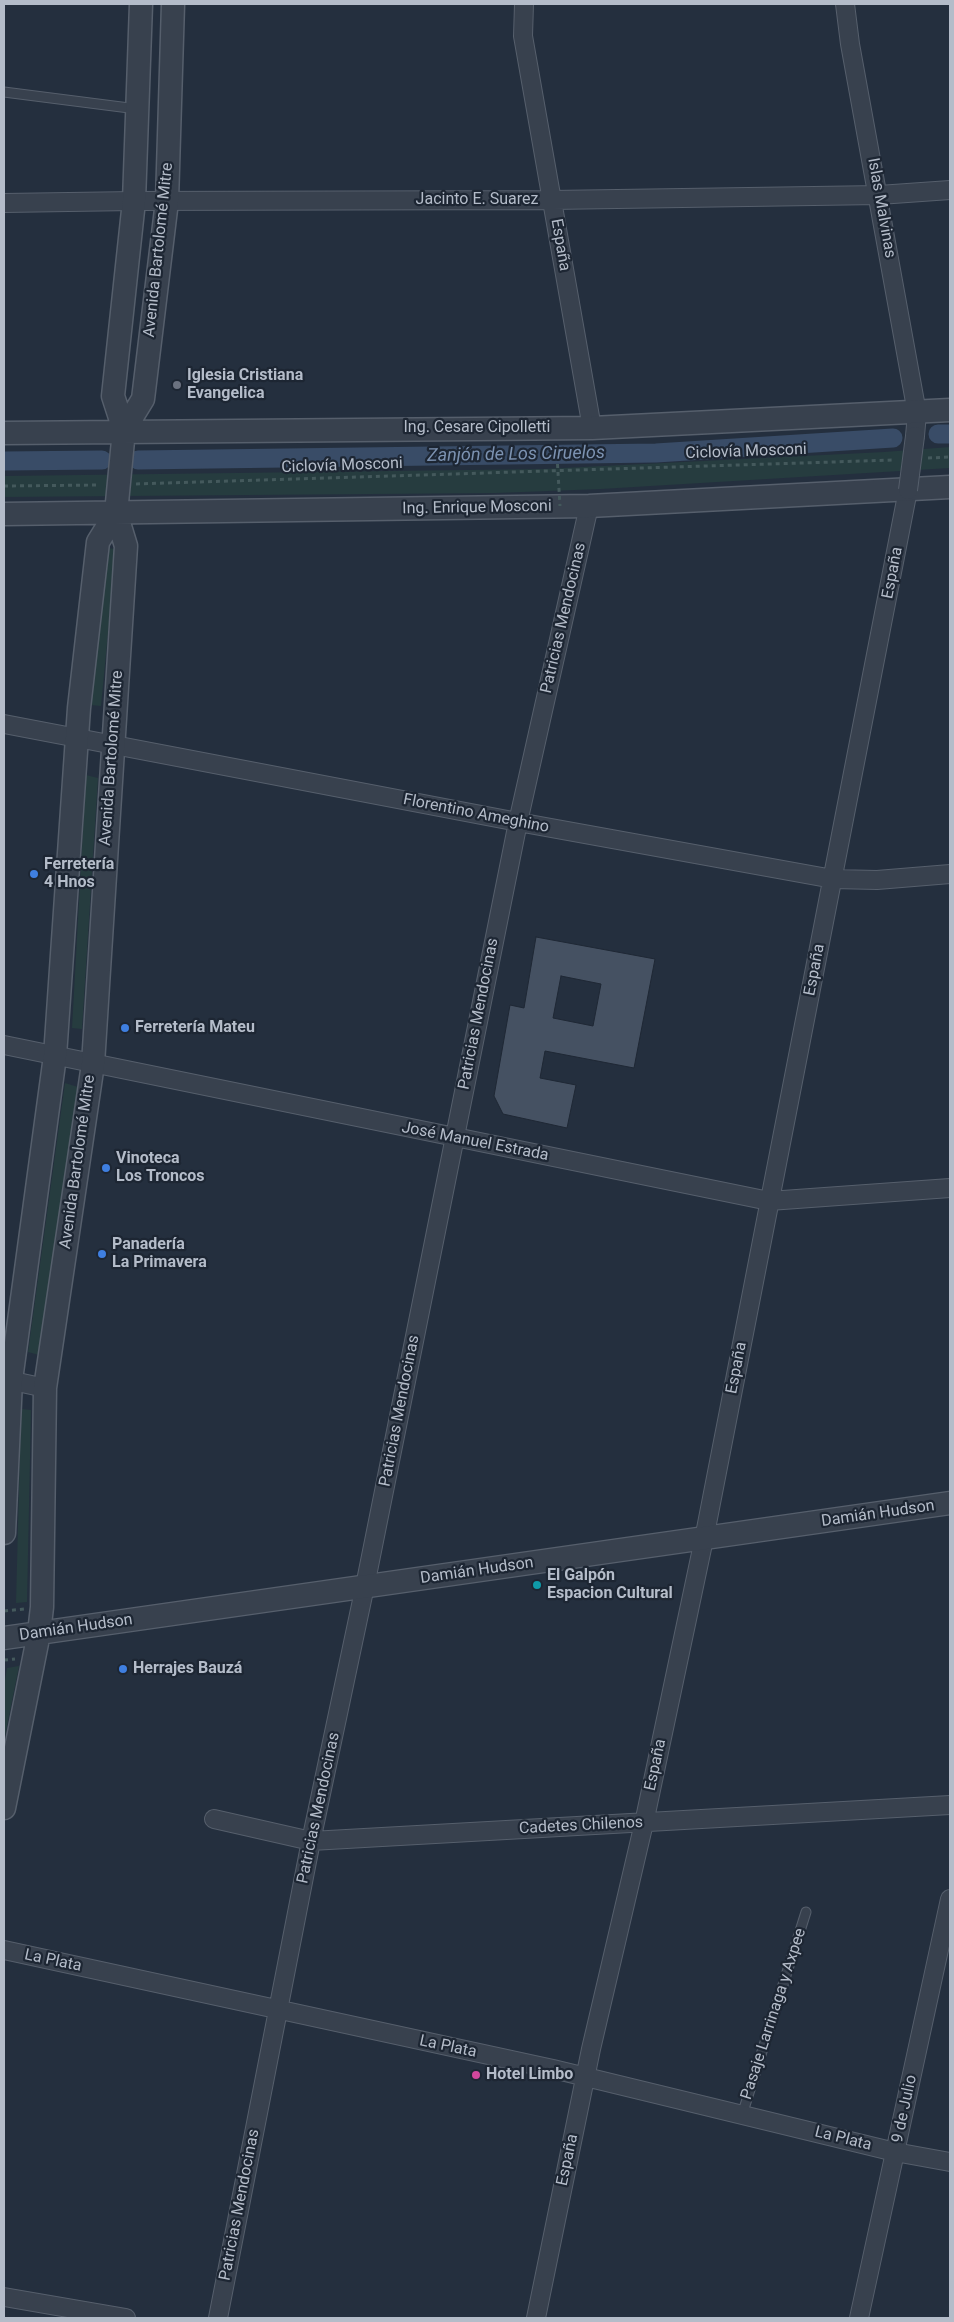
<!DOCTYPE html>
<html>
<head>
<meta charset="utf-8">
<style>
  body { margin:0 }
  #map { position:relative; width:954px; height:2322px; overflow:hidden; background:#242f3e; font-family:Roboto,sans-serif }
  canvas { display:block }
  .frame { position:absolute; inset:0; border:5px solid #b4bcc9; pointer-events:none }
</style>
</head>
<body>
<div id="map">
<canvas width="954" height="2322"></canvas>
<div class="frame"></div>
</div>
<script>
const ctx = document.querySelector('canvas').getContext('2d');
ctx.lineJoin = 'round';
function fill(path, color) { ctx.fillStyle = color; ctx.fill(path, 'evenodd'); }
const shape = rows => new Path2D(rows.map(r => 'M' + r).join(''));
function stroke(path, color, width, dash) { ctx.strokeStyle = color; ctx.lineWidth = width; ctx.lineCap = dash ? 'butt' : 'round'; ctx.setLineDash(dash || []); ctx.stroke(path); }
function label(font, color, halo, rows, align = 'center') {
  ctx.font = font + ' Roboto,sans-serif'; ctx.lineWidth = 4.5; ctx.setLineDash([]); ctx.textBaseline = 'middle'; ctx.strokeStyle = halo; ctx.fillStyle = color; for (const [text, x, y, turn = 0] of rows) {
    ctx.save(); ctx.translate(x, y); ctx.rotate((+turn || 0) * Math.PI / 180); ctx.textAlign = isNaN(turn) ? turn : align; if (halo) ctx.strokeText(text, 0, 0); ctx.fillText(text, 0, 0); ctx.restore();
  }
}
fill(shape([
  [950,447,950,468,601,489,496,493,4,497,4,476,543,469,884,452],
  [106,548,116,549,101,706,91,705],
  [86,775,98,778,82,1029,72,1028],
  [65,1083,78,1087,39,1355,28,1352],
  [21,1409,31,1410,27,1602,16,1603],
  [19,1666,4,1741,4,1686,7,1668]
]), '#263c3f');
stroke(shape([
  [938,434,950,434],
  [138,460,656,453,893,438],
  [4,461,102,460]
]), '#394c67', 19);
const building = shape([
  [536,937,655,959,634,1068,545,1051,540,1078,576,1085,567,1128,503,1114,494,1096,510,1005,524,1008,536,937],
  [561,976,601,984,593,1026,553,1018,561,976]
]);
fill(building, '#455162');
stroke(building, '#1f2835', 1);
const service = shape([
  [4,92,137,109],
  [742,2115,806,1912]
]);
const minor = shape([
  [524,4,523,36,592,428],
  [845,4,850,44,917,413,915,436],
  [4,203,134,201,552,200,879,195,950,190],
  [4,724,518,822,833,879,877,880,950,874],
  [4,1045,769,1201,950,1188],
  [4,1379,45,1388],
  [214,1819,311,1841,950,1805],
  [4,1950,553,2069,895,2152,950,2162],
  [4,2297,126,2318],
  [218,2318,311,1841,365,1586,518,822,589,506],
  [536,2318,591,2049,644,1823,704,1539,908,490],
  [859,2318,950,1899]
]);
const tertiary = shape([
  [124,430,143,399,167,201,173,4],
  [4,433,592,428,950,410],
  [4,514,589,506,950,487],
  [4,1533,11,1380,55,1056,79,708,98,542,116,513],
  [4,1638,950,1503],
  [4,1808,39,1633,42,1607,45,1388,93,1064,126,546,116,513,124,430,113,396,134,201,141,4]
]);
stroke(service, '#565f6c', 11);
stroke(minor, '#565f6c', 20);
stroke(tertiary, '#565f6c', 25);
stroke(shape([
  [557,446,557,456],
  [928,458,950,457],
  [136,484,895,460],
  [4,486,100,485],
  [4,1611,24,1609],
  [4,1660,15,1659]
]), '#44595c', 3, [4, 4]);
stroke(service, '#38414e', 9);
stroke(minor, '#38414e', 18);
stroke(tertiary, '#38414e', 22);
const minorBridge = shape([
  [908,490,915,436]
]);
stroke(minorBridge, '#565f6c', 20, []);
stroke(shape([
  [557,456,560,506]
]), '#44595c', 3, [4, 4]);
stroke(minorBridge, '#38414e', 18);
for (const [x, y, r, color] of [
  [177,385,5,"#6b7280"],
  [34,874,5,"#3f7fe0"],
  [125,1028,5,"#3f7fe0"],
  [106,1168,5,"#3f7fe0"],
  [102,1254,5,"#3f7fe0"],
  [537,1585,5,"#0f9aa8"],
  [123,1669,5,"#3f7fe0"],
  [476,2075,5,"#d1479c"]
]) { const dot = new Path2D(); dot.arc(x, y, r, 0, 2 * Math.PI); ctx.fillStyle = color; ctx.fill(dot); stroke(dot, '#1d2633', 2); }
label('16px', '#b4bcc9', '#1d2633', [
  ["Jacinto E. Suarez",477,200],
  ["Islas Malvinas",881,208,80],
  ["España",560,245,80],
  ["Avenida Bartolomé Mitre",159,250,-84],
  ["Ing. Cesare Cipolletti",477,428],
  ["Ciclovía Mosconi",746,452,-2],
  ["Ciclovía Mosconi",342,466,-2],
  ["Ing. Enrique Mosconi",477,508,-1],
  ["España",893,573,-79],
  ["Patricias Mendocinas",564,618,-77],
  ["Avenida Bartolomé Mitre",112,758,-86],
  ["Florentino Ameghino",476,814,11],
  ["España",815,970,-79],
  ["Patricias Mendocinas",479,1014,-79],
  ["José Manuel Estrada",475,1142,11],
  ["Avenida Bartolomé Mitre",78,1162,-82],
  ["España",737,1368,-79],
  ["Patricias Mendocinas",400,1411,-79],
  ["Damián Hudson",878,1514,-8],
  ["Damián Hudson",477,1571,-8],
  ["Damián Hudson",76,1628,-8],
  ["España",656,1765,-78],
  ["Patricias Mendocinas",319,1808,-78],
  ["Cadetes Chilenos",581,1826,-3],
  ["La Plata",53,1961,12],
  ["Pasaje Larrinaga y Axpee",774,2014,-72],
  ["La Plata",448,2047,12],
  ["9 de Julio",905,2109,-78],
  ["La Plata",843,2139,14],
  ["España",568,2160,-78],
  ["Patricias Mendocinas",240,2205,-79]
]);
label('bold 16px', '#b4bcc9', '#1d2633', [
  ["Iglesia Cristiana",187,376],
  ["Evangelica",187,394],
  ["Ferretería",44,865],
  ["4 Hnos",44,883],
  ["Ferretería Mateu",135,1028],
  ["Vinoteca",116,1159],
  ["Los Troncos",116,1177],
  ["Panadería",112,1245],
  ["La Primavera",112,1263],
  ["El Galpón",547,1576],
  ["Espacion Cultural",547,1594],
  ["Herrajes Bauzá",133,1669],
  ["Hotel Limbo",486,2075]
], 'left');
label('italic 18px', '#7c92b1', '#1d2633', [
  ["Zanjón de Los Ciruelos",516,455,-1]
]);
</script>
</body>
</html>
